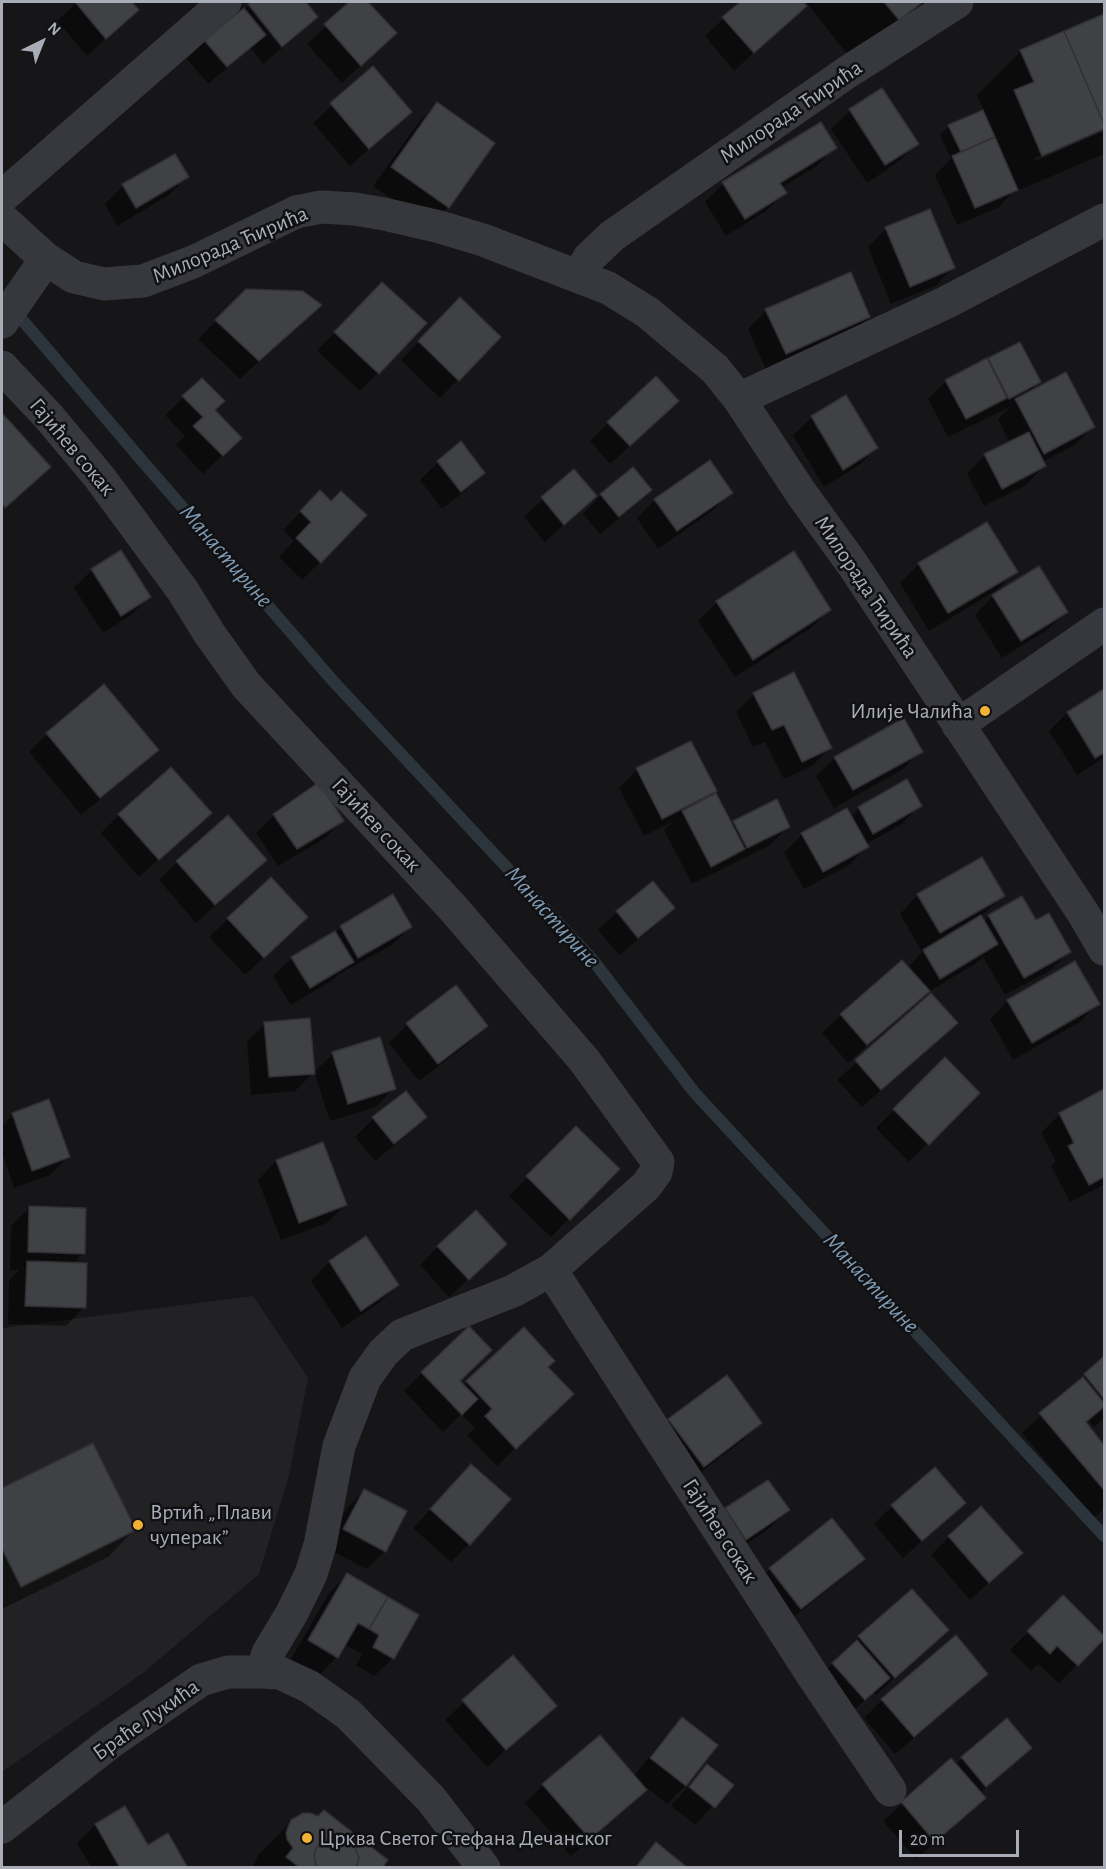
<!DOCTYPE html>
<html>
<head>
<meta charset="utf-8">
<style>
  body { margin:0 }
  #map { position:relative; width:1106px; height:1869px; overflow:hidden; background:#161618; font-family:"Alegreya Sans",sans-serif }
  canvas { display:block }
  .frame { position:absolute; inset:0; border:3px solid #a8adb8; pointer-events:none }
  .north { position:absolute; left:12px; top:12px; width:60px; height:60px; -webkit-text-stroke:4px #111113; paint-order:stroke; rotate:43deg; font-size:16px; font-weight:700; line-height:24px; text-align:center; color:#a8adb8 }
  .north::after { content:''; display:block; margin:auto; width:21px; height:27px; background:#a8adb8; clip-path:polygon(50% 0,100% 100%,50% 72%,0 100%) }
  .scale { position:absolute; left:899px; top:1830px; width:120px; height:27px; box-sizing:border-box; border:3px solid #a8adb8; border-top:0; padding-left:8px; font-size:18px; line-height:21px; white-space:nowrap; color:#a8adb8; -webkit-text-stroke:4px #111113; paint-order:stroke }
</style>
</head>
<body>
<div id="map">
<canvas width="1106" height="1869"></canvas>
<div class="frame"></div>
<div class="north">N</div>
<div class="scale">20 m</div>
</div>
<script>
const ctx = document.querySelector('canvas').getContext('2d');
ctx.lineJoin = 'round';
function fill(path, color) { ctx.fillStyle = color; ctx.fill(path, 'evenodd'); }
const shape = rows => new Path2D(rows.map(r => 'M' + r).join(''));
function stroke(path, color, width, dash) { ctx.strokeStyle = color; ctx.lineWidth = width; ctx.lineCap = dash ? 'butt' : 'round'; ctx.setLineDash(dash || []); ctx.stroke(path); }
function label(font, color, halo, rows, align = 'center') {
  ctx.font = font + ' "Alegreya Sans",sans-serif'; ctx.lineWidth = 5; ctx.setLineDash([]); ctx.textBaseline = 'middle'; ctx.strokeStyle = halo; ctx.fillStyle = color; for (const [text, x, y, turn = 0] of rows) {
    ctx.save(); ctx.translate(x, y); ctx.rotate((+turn || 0) * Math.PI / 180); ctx.textAlign = isNaN(turn) ? turn : align; if (halo) ctx.strokeText(text, 0, 0); ctx.fillText(text, 0, 0); ctx.restore();
  }
}
fill(shape([
  [253,1296,308,1378,289,1475,259,1574,143,1673,2,1772,2,1328]
]), '#222225');
fill(shape([
  [77,2,130,2,137,10,87,56,57,21],
  [253,2,304,2,316,17,298,35,263,64,251,48,208,84,187,59,205,41],
  [352,2,366,2,395,33,342,83,307,44],
  [742,2,801,2,805,6,734,71,705,36],
  [806,2,933,2,854,63],
  [1104,15,1104,128,1035,158,1036,161,1104,131,1104,154,1012,193,998,208,957,225,935,175,951,159,940,135,949,126,984,111,977,95,1021,51],
  [373,68,410,112,350,166,313,123],
  [882,90,917,143,898,162,867,183,831,129,850,111],
  [437,104,448,207,430,225,373,186,419,122],
  [835,147,817,166,781,188,785,193,766,211,726,236,705,202,723,184],
  [187,176,169,195,117,226,105,204,123,186],
  [886,229,953,268,935,286,891,304,868,247],
  [247,291,320,305,240,379,198,339],
  [364,302,378,373,360,391,317,351],
  [766,310,869,317,850,335,767,372,748,329],
  [442,317,499,337,440,398,401,360],
  [989,359,1039,382,1029,393,1093,426,1075,445,1042,462,1044,466,1026,485,984,506,967,474,985,455,1010,443,998,419,1010,407,948,437,928,399,946,381],
  [202,380,213,411,240,438,203,474,176,445,185,436,165,415],
  [846,397,877,448,858,466,824,487,793,435,812,417],
  [2,415,49,467,2,511],
  [659,420,610,464,590,441,608,423],
  [438,462,483,473,465,491,442,509,420,480],
  [633,469,650,490,632,508,600,534,583,514,601,495],
  [574,471,595,496,545,542,524,517],
  [320,492,320,562,302,580,279,557,294,541,283,530],
  [731,493,712,511,658,549,637,518,655,500],
  [987,524,1016,571,997,590,929,631,900,583,919,564],
  [793,553,829,610,811,628,735,677,698,621,717,602],
  [92,570,149,597,131,615,103,633,74,588],
  [993,596,1066,612,1047,630,1002,658,975,615],
  [1104,690,1104,758,1077,775,1049,731,1067,713],
  [754,694,830,748,812,766,784,779,765,742,753,747,736,712],
  [47,734,157,750,138,768,81,815,29,752],
  [921,751,902,770,834,808,816,776,835,758],
  [637,770,715,791,707,799,731,825,734,822,789,826,770,845,692,884,664,830,672,822,644,836,619,788],
  [920,805,902,824,866,844,867,847,849,865,804,889,784,853,802,834,851,817,859,808],
  [210,813,139,877,101,833,119,815],
  [274,815,342,821,324,839,278,866,256,833],
  [265,860,196,923,159,880,177,862],
  [270,879,287,935,245,975,209,937],
  [653,883,673,907,655,926,619,955,598,930,617,912],
  [918,895,1003,896,980,917,983,922,989,916,1021,898,1035,922,1069,951,1051,970,1005,995,983,957,978,962,925,994,848,1063,822,1033,841,1015,907,968,922,952,900,914],
  [392,897,410,927,392,945,339,974,333,980,291,1005,273,976,292,958],
  [931,995,937,1041,862,1107,837,1080],
  [1008,1001,1098,1003,1080,1022,1013,1060,990,1019],
  [265,1023,313,1073,295,1091,251,1095,247,1042],
  [407,1025,486,1026,468,1044,419,1081,389,1043],
  [333,1054,394,1088,376,1107,330,1121,314,1072],
  [945,1059,978,1093,909,1162,876,1128],
  [1104,1091,1104,1185,1070,1202,1051,1166,1056,1161,1041,1133,1060,1114],
  [13,1114,68,1157,50,1175,14,1188,2,1152,2,1126],
  [425,1117,407,1135,375,1161,355,1137,373,1119],
  [576,1128,618,1169,551,1237,509,1196],
  [322,1144,345,1205,327,1223,281,1240,258,1180,276,1161],
  [29,1208,83,1253,73,1264,84,1307,66,1326,8,1324,9,1281,19,1270,10,1270,11,1226],
  [366,1238,397,1285,379,1303,342,1328,311,1281,329,1262],
  [438,1247,487,1262,449,1297,420,1265],
  [524,1329,546,1368,553,1412,497,1466,467,1435,475,1428,461,1414,443,1432,404,1391,422,1373,459,1381,463,1386],
  [1104,1358,1104,1418,1094,1427,1089,1421,1085,1424,1104,1447,1104,1509,1094,1518,1022,1433],
  [669,1420,760,1423,742,1441,685,1484,651,1438],
  [92,1445,134,1530,108,1557,2,1609,2,1490],
  [471,1466,469,1544,451,1562,413,1528],
  [365,1490,385,1551,367,1569,326,1548,346,1509],
  [964,1503,903,1558,874,1524,892,1506],
  [726,1510,788,1510,770,1528,727,1557,708,1528],
  [832,1520,863,1559,844,1577,782,1626,751,1587,770,1569],
  [949,1537,1021,1553,970,1600,931,1555],
  [347,1575,393,1658,374,1676,356,1665,362,1654,344,1644,337,1657,319,1675,291,1659,329,1593],
  [912,1591,947,1630,876,1695,873,1693,846,1717,815,1682,859,1637],
  [1063,1597,1104,1638,1059,1683,1038,1664,1031,1671,1010,1650],
  [513,1657,555,1705,487,1767,445,1720],
  [986,1674,968,1692,895,1754,864,1718,882,1700],
  [682,1719,686,1785,667,1804,647,1788,627,1808,571,1856,525,1803,543,1785,634,1776,664,1738],
  [1006,1720,1030,1748,979,1794,984,1798,965,1817,916,1859,883,1821,951,1761,955,1765],
  [707,1766,732,1785,695,1825,671,1806],
  [124,1808,148,1847,187,1868,92,1868,77,1843,95,1825],
  [292,1821,381,1868,253,1868,258,1855],
  [656,1844,685,1868,633,1868]
]), '#0007');
stroke(shape([
  [13,309,138,456,334,682,592,959,694,1092,1104,1536]
]), '#2c353c', 12);
const building = shape([
  [75,2,132,2,139,10,106,39,75,2],
  [251,2,306,2,318,17,282,47,248,4,251,2],
  [349,2,368,2,397,33,361,66,324,24,349,2],
  [740,2,803,2,807,6,754,53,722,17,740,2],
  [884,2,923,2,899,20,884,2],
  [244,8,266,35,227,67,204,40,244,8],
  [1104,14,1104,124,1064,31,1104,14],
  [1064,31,1104,124,1104,129,1042,156,1014,90,1034,82,1020,50,1064,31],
  [373,66,412,112,369,149,330,103,373,66],
  [882,88,919,144,885,165,849,109,882,88],
  [437,102,495,143,449,208,391,167,437,102],
  [983,110,995,137,961,152,948,125,983,110],
  [821,122,837,148,780,183,787,193,745,219,722,182,821,122],
  [995,137,1018,190,975,208,952,156,995,137],
  [175,154,189,177,136,208,122,184,175,154],
  [930,209,955,268,910,287,885,227,930,209],
  [851,272,870,317,786,354,765,309,851,272],
  [382,282,427,323,379,374,334,332,382,282],
  [246,289,303,291,322,305,259,361,215,320,246,289],
  [460,297,501,337,459,381,418,341,460,297],
  [1020,342,1041,382,1009,399,988,358,1020,342],
  [987,358,1007,398,966,419,945,380,987,358],
  [1066,372,1095,427,1044,454,1015,399,1066,372],
  [656,376,679,401,630,446,607,422,656,376],
  [202,378,225,401,215,410,242,438,223,456,193,426,203,417,182,396,202,378],
  [846,395,878,448,843,470,811,416,846,395],
  [2,413,51,467,5,508,2,504,2,413],
  [1029,432,1046,466,1002,489,984,454,1029,432],
  [461,441,485,473,461,492,437,461,461,441],
  [710,460,733,493,677,531,654,499,710,460],
  [633,467,652,490,619,517,600,494,633,467],
  [574,469,597,496,564,525,541,497,574,469],
  [320,490,331,501,341,491,367,515,321,563,296,538,311,522,300,511,320,490],
  [987,522,1018,572,948,613,918,563,987,522],
  [121,550,151,597,121,616,91,569,121,550],
  [794,551,831,610,753,660,716,601,794,551],
  [1039,566,1068,612,1021,641,992,595,1039,566],
  [794,672,832,748,802,762,784,725,772,730,753,693,794,672],
  [104,684,159,750,100,798,46,733,104,684],
  [1104,689,1104,753,1095,758,1067,712,1104,689],
  [904,718,923,752,853,790,834,757,904,718],
  [691,741,717,791,662,819,636,768,691,741],
  [171,767,212,813,159,860,118,814,171,767],
  [907,779,922,806,873,834,858,807,907,779],
  [319,782,344,821,297,849,273,814,319,782],
  [716,793,745,849,711,867,682,811,716,793],
  [777,799,790,827,747,848,733,821,777,799],
  [847,808,869,847,823,872,801,833,847,808],
  [228,815,267,860,215,905,176,861,228,815],
  [982,857,1005,896,940,933,917,894,982,857],
  [271,877,308,917,264,958,227,918,271,877],
  [653,881,675,908,638,938,616,911,653,881],
  [393,894,412,927,358,958,340,926,393,894],
  [1022,896,1036,920,1049,913,1071,952,1024,978,988,915,1022,896],
  [981,915,998,944,940,979,923,950,981,915],
  [335,931,354,962,310,988,291,957,335,931],
  [902,960,930,991,867,1045,840,1014,902,960],
  [1075,961,1100,1004,1032,1043,1007,1000,1075,961],
  [456,985,488,1026,438,1064,406,1023,456,985],
  [931,993,958,1023,881,1090,855,1060,931,993],
  [310,1018,315,1074,269,1077,264,1022,310,1018],
  [380,1037,396,1089,348,1104,332,1052,380,1037],
  [945,1057,980,1093,929,1145,893,1109,945,1057],
  [1104,1089,1104,1177,1089,1185,1068,1146,1074,1143,1059,1113,1104,1089],
  [406,1091,427,1117,394,1144,372,1117,406,1091],
  [49,1099,70,1157,32,1171,12,1113,49,1099],
  [576,1126,620,1169,570,1220,526,1176,576,1126],
  [323,1142,347,1205,299,1223,276,1160,323,1142],
  [29,1206,86,1208,85,1254,28,1252,29,1206],
  [476,1210,507,1244,469,1280,437,1246,476,1210],
  [366,1236,399,1285,361,1311,329,1261,366,1236],
  [27,1261,87,1263,86,1308,25,1306,27,1261],
  [469,1326,492,1350,460,1381,478,1399,462,1415,421,1372,469,1326],
  [524,1327,555,1361,548,1367,574,1394,516,1449,485,1416,492,1409,466,1381,524,1327],
  [1104,1356,1104,1399,1084,1374,1104,1356],
  [727,1375,762,1423,704,1467,668,1419,727,1375],
  [1083,1377,1104,1403,1104,1407,1086,1422,1104,1445,1104,1490,1039,1413,1083,1377],
  [93,1443,136,1530,21,1587,2,1549,2,1488,93,1443],
  [471,1464,511,1499,470,1545,430,1509,471,1464],
  [935,1467,966,1503,922,1541,891,1505,935,1467],
  [768,1480,790,1510,746,1540,725,1508,768,1480],
  [364,1489,407,1511,386,1552,343,1529,364,1489],
  [981,1506,1023,1553,989,1583,948,1536,981,1506],
  [832,1518,865,1559,801,1609,769,1568,832,1518],
  [347,1573,388,1597,369,1629,358,1623,338,1658,308,1640,347,1573],
  [912,1589,949,1630,895,1678,858,1636,912,1589],
  [1063,1595,1104,1636,1104,1639,1078,1666,1057,1646,1050,1654,1027,1631,1063,1595],
  [388,1597,419,1615,394,1659,373,1647,379,1635,369,1629,388,1597],
  [956,1635,988,1674,914,1737,881,1699,956,1635],
  [857,1640,890,1678,865,1700,832,1663,857,1640],
  [513,1655,557,1706,506,1750,462,1700,513,1655],
  [682,1717,718,1745,686,1786,650,1758,682,1717],
  [1007,1718,1032,1748,986,1787,961,1757,1007,1718],
  [600,1735,647,1790,590,1839,542,1784,600,1735],
  [951,1758,986,1798,935,1842,901,1802,951,1758],
  [707,1764,734,1785,715,1808,689,1787,707,1764],
  [125,1806,148,1845,168,1833,188,1868,120,1868,95,1824,125,1806],
  [324,1810,388,1860,383,1867,384,1868,356,1868,359,1858,354,1845,350,1840,337,1836,322,1841,317,1847,314,1854,316,1868,300,1868,286,1857,293,1848,287,1839,286,1832,291,1820,303,1813,310,1813,318,1816,324,1810],
  [337,1836,350,1840,354,1845,359,1858,356,1868,316,1868,314,1854,317,1847,322,1841,337,1836],
  [656,1842,688,1868,635,1868,656,1842]
]);
fill(building, '#404145');
stroke(building, '#303034', 1.5);
stroke(shape([
  [2,197,225,2],
  [2,219,46,259,74,277,104,284,143,281,193,262,296,212,321,207,355,209,384,214,440,227,483,240,608,288,647,312,715,369,739,399,801,493,853,565,1083,913,1104,949],
  [578,276,589,258,612,236,846,73,957,2],
  [2,322,46,259],
  [2,367,49,417,100,478,183,591,209,633,246,685,452,907,584,1060,658,1162,656,1172,646,1186,551,1270,513,1291,402,1335,383,1353,365,1378,339,1446,320,1545,311,1574,292,1613,268,1653,262,1672],
  [739,399,945,303,1104,220],
  [958,725,1104,624],
  [551,1270,813,1676,890,1790],
  [2,1827,111,1742,201,1680,228,1672,262,1672,280,1673,310,1687,348,1714,431,1799,484,1868]
]), '#37383d', 33);
for (const [x, y, r, color] of [
  [985,711,6,"#f2b134"],
  [138,1525,6,"#f2b134"],
  [307,1838,6,"#f2b134"]
]) { const dot = new Path2D(); dot.arc(x, y, r, 0, 2 * Math.PI); ctx.fillStyle = color; ctx.fill(dot); stroke(dot, '#111113', 2); }
label('22px', '#a8adb8', '#111113', [
  ["Милорада Ћирића",791,112,-34],
  ["Милорада Ћирића",230,245,-23],
  ["Гајићев сокак",72,447,50],
  ["Милорада Ћирића",866,587,56],
  ["Гајићев сокак",376,825,47],
  ["Гајићев сокак",720,1531,57],
  ["Браће Лукића",146,1720,-35]
]);
label('22px', '#a8adb8', '#111113', [
  ["Илије Чалића",973,711,"right"],
  ["Вртић „Плави",150,1512],
  ["чуперак”",150,1537],
  ["Црква Светог Стефана Дечанског",319,1838]
], 'left');
label('italic 24px', '#7f9bb3', '#111113', [
  ["Манастирине",226,556,49],
  ["Манастирине",552,917,48],
  ["Манастирине",871,1283,47]
]);
</script>
</body>
</html>
